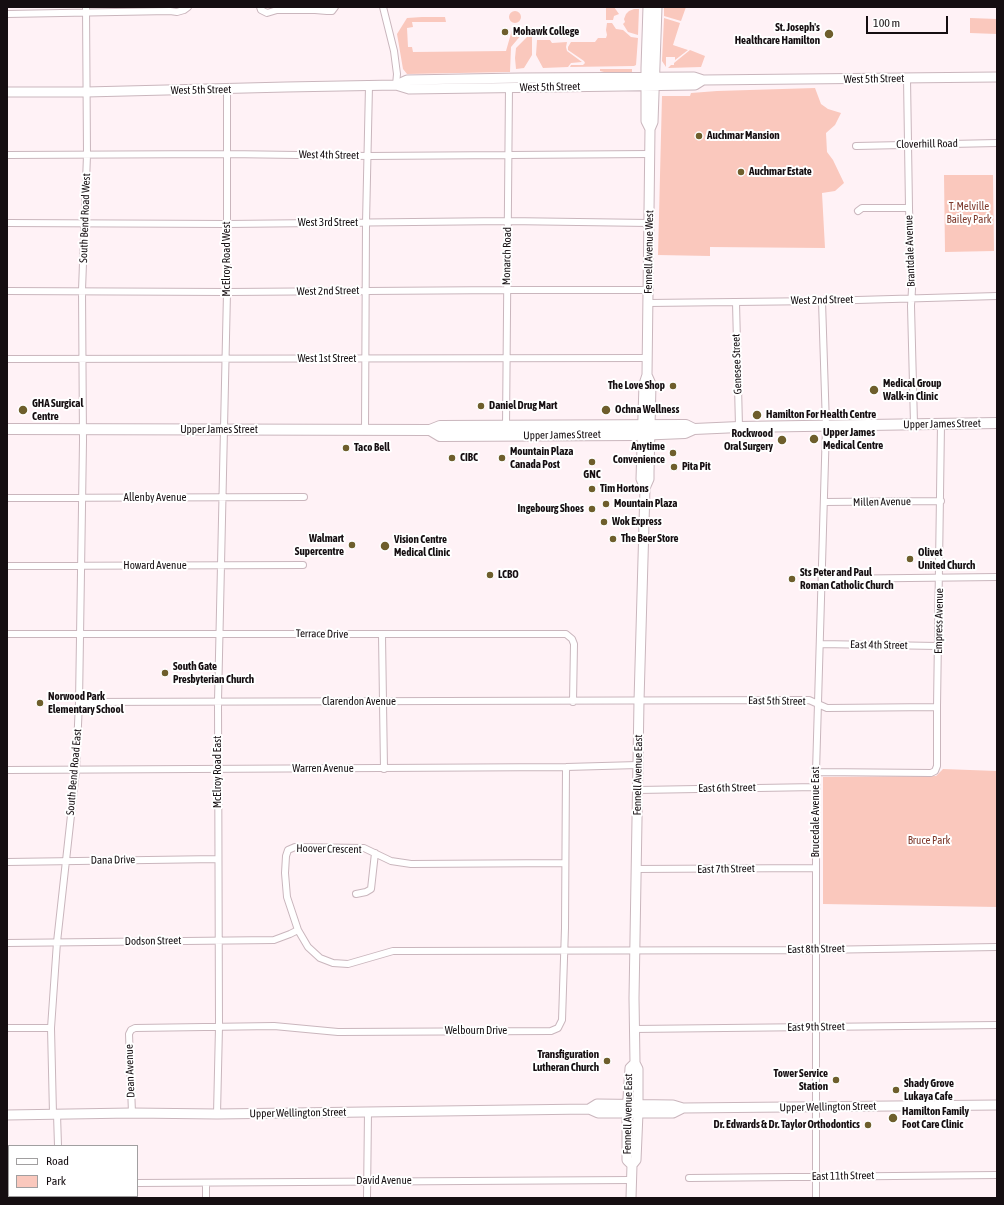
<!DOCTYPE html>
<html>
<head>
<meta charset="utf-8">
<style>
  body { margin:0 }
  #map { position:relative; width:1004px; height:1205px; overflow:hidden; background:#fff2f6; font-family:"Asap Condensed",sans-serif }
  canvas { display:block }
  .frame { position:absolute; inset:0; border:8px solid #150e11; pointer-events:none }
  .legend { position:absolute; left:8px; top:1145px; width:130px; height:52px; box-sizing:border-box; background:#fff; border:1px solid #a19fa0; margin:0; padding:5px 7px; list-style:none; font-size:12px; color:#150e11 }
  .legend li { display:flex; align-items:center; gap:8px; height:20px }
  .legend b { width:20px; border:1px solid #a19fa0 }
  .scale { position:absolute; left:866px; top:16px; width:82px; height:18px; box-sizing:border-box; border:2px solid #150e11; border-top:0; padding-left:5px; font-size:12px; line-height:14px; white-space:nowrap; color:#150e11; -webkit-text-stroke:3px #fff; paint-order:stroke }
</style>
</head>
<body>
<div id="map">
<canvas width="1004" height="1205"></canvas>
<div class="frame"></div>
<ul class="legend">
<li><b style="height:5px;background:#fff"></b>Road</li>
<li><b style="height:11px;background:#fac8bd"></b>Park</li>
</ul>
<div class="scale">100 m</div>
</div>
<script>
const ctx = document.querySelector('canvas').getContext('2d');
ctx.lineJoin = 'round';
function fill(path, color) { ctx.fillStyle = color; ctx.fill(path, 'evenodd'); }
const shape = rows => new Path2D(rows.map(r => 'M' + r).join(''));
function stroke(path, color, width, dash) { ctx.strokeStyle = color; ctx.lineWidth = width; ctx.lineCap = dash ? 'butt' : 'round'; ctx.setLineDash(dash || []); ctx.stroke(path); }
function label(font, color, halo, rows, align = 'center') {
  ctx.font = font + ' "Asap Condensed",sans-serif'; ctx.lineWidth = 4; ctx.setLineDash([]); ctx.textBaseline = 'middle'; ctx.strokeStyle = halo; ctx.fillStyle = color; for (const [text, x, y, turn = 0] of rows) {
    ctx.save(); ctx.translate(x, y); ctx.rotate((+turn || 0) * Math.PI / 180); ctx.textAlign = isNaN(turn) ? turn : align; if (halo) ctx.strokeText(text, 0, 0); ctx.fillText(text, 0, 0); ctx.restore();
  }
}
fill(shape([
  [606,7,614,7,619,14,614,16,613,20,606,20],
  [664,7,686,7,681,21,664,16],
  [634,9,639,9,638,35,628,32,623,24,625,22,624,19,626,14,629,11],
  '509 17a6 6 0 1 1 12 0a6 6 0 1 1-12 0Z',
  [422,17,445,17,446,22,412,22,413,27,407,28,408,47,412,47,413,52,506,51,512,30,517,30,532,27,532,29,527,30,522,34,511,47,510,72,407,74,403,69,397,34,407,18],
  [664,18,680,23,673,45,688,50,675,60,675,57,666,57,666,67,662,61],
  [970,18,997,19,997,34,970,33],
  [607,23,612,23,616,29,623,30,631,37,638,38,636,65,634,66,570,67,571,65,583,65,585,63,584,61,568,50,568,47,571,42,595,42,598,38,606,38,607,35,606,30],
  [532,35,532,55,524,68,516,69,515,58,516,48,527,37],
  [537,40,550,40,552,43,567,42,566,47,567,51,582,62,571,63,568,67,543,68,536,55],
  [690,50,705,56,701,67,668,68,671,65,674,65,674,63],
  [600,69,632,69,632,72,608,73,600,71],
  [815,88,821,104,828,109,841,113,835,125,826,133,827,152,833,160,844,183,835,191,822,193,825,248,710,247,710,256,658,255,662,96,690,96,691,93,717,91],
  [944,175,993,175,994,251,945,252],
  [943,769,997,771,997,907,823,904,823,777,936,776]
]), '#fac8bd');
const minor = shape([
  [260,7,261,10,267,13,277,10,315,10,327,11,332,11,335,7],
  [383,7,394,51,397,74,396,85],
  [7,14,170,11,177,12,184,10,188,7],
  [907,78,909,208,912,289,911,306,914,424],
  [856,146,997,143],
  [7,155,227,154,368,156,650,154],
  [858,211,862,208,909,208],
  [7,223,227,224,507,221,649,223],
  [7,291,227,292,507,290,648,290],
  [736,302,739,427],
  [648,303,822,301,997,296],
  [7,359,647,358],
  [506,426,509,87],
  [365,430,366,223,369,86],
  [7,498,304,497],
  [824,502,941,501],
  [7,566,303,565],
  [822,579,997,577],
  [7,634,566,634,572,639,574,644,573,702],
  [382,635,384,769],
  [820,644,938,646],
  [79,702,809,700,827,708,937,707],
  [7,770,566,767,638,765],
  [816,772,931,773,935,771,937,766,937,707,941,424],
  [638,790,817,787],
  [7,862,218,859],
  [565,863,411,864,391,861,364,848,295,847,288,850,286,856,285,873,287,897,298,930,308,947,320,958,333,963,348,964,393,951,404,951,816,950,997,947],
  [636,869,816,868],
  [356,894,366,892,371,889,375,853],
  [7,943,274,940,290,934,298,930],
  [7,1028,51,1028],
  [634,1029,997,1025],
  [132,1113,129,1034,131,1030,135,1028,274,1026,338,1032,551,1031,558,1028,562,1020,565,928,566,767],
  [53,1114,51,1028,57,942,76,770,79,702,83,441,82,290,87,155,86,7],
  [57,1114,58,1146],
  [217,1114,219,1027,218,701,227,292,227,89],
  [689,1178,997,1175],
  [137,1183,631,1180],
  [7,1185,9,1185],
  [58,1196,58,1198],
  [206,1198,206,1183],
  [367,1198,368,1112],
  [816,1198,816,772,826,426,822,301]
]);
const secondary = shape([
  [648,7,646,68,646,121,650,129],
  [396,85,407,80,520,78,694,77,703,80,997,77],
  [7,92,86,92,286,87,396,85,409,89,695,85,703,80],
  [645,488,641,479,644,384,647,375,650,129,653,122,657,7],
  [589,1109,597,1104,673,1105,683,1108,997,1105],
  [7,1115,132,1113,217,1114,589,1109,598,1113,673,1113,683,1108],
  [632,1165,627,1160,627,1113,630,1068,635,1063],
  [631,1198,632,1165,636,1160,638,1113,638,1069,635,1063,634,998,639,701,645,488,649,479,649,472,651,384,647,375]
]);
const primary = shape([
  [7,429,430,430,440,426,686,425,694,429],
  [430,430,440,436,636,435,685,433,694,429,739,427,997,423]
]);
stroke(minor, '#cab6bd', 8);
stroke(secondary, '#cab6bd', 11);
stroke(primary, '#cab6bd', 12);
stroke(minor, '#fff', 6);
stroke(secondary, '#fff', 9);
stroke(primary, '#fff', 10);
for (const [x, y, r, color] of [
  [505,32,4,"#6e5e2c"],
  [829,34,5,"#6e5e2c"],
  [699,136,4,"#6e5e2c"],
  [741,172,4,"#6e5e2c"],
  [673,386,4,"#6e5e2c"],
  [874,390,5,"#6e5e2c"],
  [481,406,4,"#6e5e2c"],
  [23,410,5,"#6e5e2c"],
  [606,410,5,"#6e5e2c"],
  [757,415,5,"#6e5e2c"],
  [814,439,5,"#6e5e2c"],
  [782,440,5,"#6e5e2c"],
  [346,448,4,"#6e5e2c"],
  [673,453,4,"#6e5e2c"],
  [452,458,4,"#6e5e2c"],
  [502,458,4,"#6e5e2c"],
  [592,462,4,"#6e5e2c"],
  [674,467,4,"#6e5e2c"],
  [592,489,4,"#6e5e2c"],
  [606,504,4,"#6e5e2c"],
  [592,509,4,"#6e5e2c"],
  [604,522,4,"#6e5e2c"],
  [613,539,4,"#6e5e2c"],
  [352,545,4,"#6e5e2c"],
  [385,546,5,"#6e5e2c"],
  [910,559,4,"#6e5e2c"],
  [490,575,4,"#6e5e2c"],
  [792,579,4,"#6e5e2c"],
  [165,673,4,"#6e5e2c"],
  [40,703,4,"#6e5e2c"],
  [607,1061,4,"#6e5e2c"],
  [836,1080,4,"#6e5e2c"],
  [896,1090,4,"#6e5e2c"],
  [893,1118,5,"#6e5e2c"],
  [868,1125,4,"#6e5e2c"]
]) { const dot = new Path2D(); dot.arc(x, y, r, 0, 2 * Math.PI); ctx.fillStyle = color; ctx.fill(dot); stroke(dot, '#fff', 1.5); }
label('bold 11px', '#150e11', '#fff', [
  ["St. Joseph's",820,28,"right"],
  ["Healthcare Hamilton",820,41,"right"],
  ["Mohawk College",513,32],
  ["Auchmar Mansion",707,136],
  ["Auchmar Estate",749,172],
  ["Medical Group",883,384],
  ["Walk-in Clinic",883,397],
  ["The Love Shop",665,386,"right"],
  ["GHA Surgical",32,404],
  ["Centre",32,417],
  ["Daniel Drug Mart",489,406],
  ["Ochna Wellness",615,410],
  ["Hamilton For Health Centre",766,415],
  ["Upper James",823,433],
  ["Medical Centre",823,446],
  ["Rockwood",773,434,"right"],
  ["Oral Surgery",773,447,"right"],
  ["Anytime",665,447,"right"],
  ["Convenience",665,460,"right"],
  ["Taco Bell",354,448],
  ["Mountain Plaza",510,452],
  ["Canada Post",510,465],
  ["CIBC",460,458],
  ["Pita Pit",682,467],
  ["GNC",592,475,"center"],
  ["Tim Hortons",600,489],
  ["Mountain Plaza",614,504],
  ["Ingebourg Shoes",584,509,"right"],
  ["Wok Express",612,522],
  ["Walmart",344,539,"right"],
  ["Supercentre",344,552,"right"],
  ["The Beer Store",621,539],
  ["Vision Centre",394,540],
  ["Medical Clinic",394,553],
  ["Olivet",918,553],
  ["United Church",918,566],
  ["Sts Peter and Paul",800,573],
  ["Roman Catholic Church",800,586],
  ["LCBO",498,575],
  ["South Gate",173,667],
  ["Presbyterian Church",173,680],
  ["Norwood Park",48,697],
  ["Elementary School",48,710],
  ["Transfiguration",599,1055,"right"],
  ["Lutheran Church",599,1068,"right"],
  ["Tower Service",828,1074,"right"],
  ["Station",828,1087,"right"],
  ["Shady Grove",904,1084],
  ["Lukaya Cafe",904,1097],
  ["Hamilton Family",902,1112],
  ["Foot Care Clinic",902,1125],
  ["Dr. Edwards & Dr. Taylor Orthodontics",860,1125,"right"]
], 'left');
label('11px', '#150e11', '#fff', [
  ["West 5th Street",874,79,-1],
  ["West 5th Street",550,87,-1],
  ["West 5th Street",201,90,-1],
  ["Cloverhill Road",927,144,-1],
  ["West 4th Street",329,155,1],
  ["South Bend Road West",85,218,-88],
  ["West 3rd Street",328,223],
  ["Brantdale Avenue",910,251,-92],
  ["Fennell Avenue West",649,252,-89],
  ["Monarch Road",507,256,-89],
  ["McElroy Road West",227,259,-90],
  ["West 2nd Street",328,291,-1],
  ["West 2nd Street",822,300,-1],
  ["West 1st Street",327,359],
  ["Genesee Street",737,364,-92],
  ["Upper James Street",942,424,-1],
  ["Upper James Street",219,430],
  ["Upper James Street",562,435,-1],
  ["Allenby Avenue",155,498],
  ["Millen Avenue",882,502,-1],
  ["Howard Avenue",155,566],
  ["Empress Avenue",939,621,-89],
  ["Terrace Drive",322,634,1],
  ["East 4th Street",879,645,1],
  ["East 5th Street",777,701,1],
  ["Clarendon Avenue",359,702],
  ["Warren Avenue",323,769],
  ["South Bend Road East",74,772,-85],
  ["McElroy Road East",218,772,-90],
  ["Fennell Avenue East",638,775,-89],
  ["East 6th Street",727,788,-1],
  ["Brucedale Avenue East",816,812,-90],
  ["Hoover Crescent",329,849,1],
  ["Dana Drive",113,860,-1],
  ["East 7th Street",726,869,-1],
  ["Dodson Street",153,941,-1],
  ["East 8th Street",816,949,-1],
  ["East 9th Street",816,1027,-1],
  ["Welbourn Drive",476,1031],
  ["Dean Avenue",130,1071,-92],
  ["Upper Wellington Street",828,1107,-1],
  ["Upper Wellington Street",298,1113,-1],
  ["Fennell Avenue East",628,1114,-89],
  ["East 11th Street",843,1176,-1],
  ["David Avenue",384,1181]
]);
label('11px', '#7d382a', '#fff', [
  ["T. Melville",969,207],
  ["Bailey Park",969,220],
  ["Bruce Park",929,841]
]);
</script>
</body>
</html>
